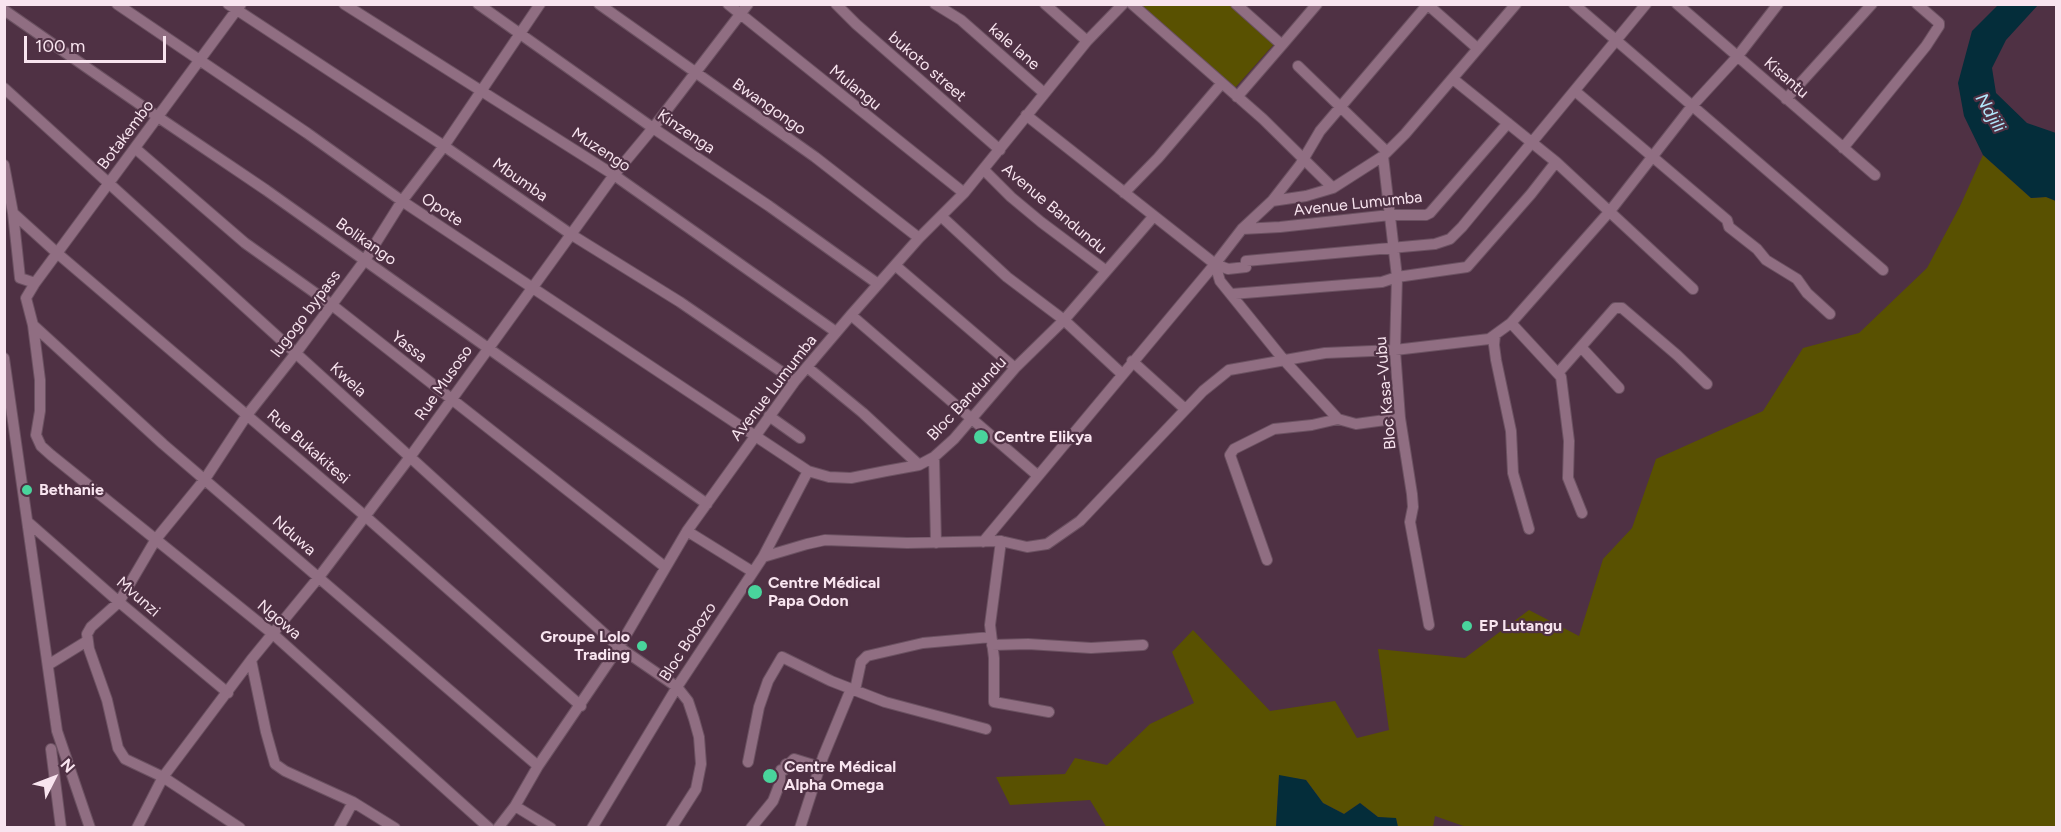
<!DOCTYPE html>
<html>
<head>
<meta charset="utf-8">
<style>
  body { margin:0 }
  #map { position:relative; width:2061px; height:832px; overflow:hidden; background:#4f3144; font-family:Figtree,sans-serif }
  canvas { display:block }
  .frame { position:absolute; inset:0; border:6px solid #f8e4ef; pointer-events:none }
  .north { position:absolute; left:24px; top:748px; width:60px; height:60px; -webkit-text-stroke:4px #4f3144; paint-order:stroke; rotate:48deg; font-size:16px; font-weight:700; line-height:24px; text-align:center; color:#f8e4ef }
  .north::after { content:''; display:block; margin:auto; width:21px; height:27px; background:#f8e4ef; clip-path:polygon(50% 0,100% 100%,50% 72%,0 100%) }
  .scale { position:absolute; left:24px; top:36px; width:142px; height:27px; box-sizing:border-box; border:3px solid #f8e4ef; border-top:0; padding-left:8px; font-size:18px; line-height:21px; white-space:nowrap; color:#f8e4ef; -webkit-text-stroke:4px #4f3144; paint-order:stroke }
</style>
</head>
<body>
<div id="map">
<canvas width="2061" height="832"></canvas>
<div class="frame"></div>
<div class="north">N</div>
<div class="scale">100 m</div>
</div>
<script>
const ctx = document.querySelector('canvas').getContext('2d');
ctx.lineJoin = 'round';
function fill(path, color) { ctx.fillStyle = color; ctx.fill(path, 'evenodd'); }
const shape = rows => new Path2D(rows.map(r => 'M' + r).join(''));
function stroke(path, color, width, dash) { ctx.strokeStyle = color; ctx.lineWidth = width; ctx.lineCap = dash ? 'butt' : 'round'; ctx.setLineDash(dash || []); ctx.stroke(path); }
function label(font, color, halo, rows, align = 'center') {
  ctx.font = font + ' Figtree,sans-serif'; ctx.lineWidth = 4.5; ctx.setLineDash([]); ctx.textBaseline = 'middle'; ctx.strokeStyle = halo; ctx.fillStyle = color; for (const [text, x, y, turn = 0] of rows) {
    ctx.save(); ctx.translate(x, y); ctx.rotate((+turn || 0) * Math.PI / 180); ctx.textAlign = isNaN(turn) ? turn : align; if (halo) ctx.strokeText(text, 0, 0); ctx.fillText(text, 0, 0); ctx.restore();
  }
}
fill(shape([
  [1139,5,1231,5,1274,44,1234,89],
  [1983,155,2031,198,2046,197,2056,201,2056,827,1469,828,1435,816,1433,827,1398,827,1396,819,1378,817,1360,803,1344,814,1323,803,1306,780,1279,776,1276,827,1107,828,1090,800,1010,805,996,777,1065,774,1075,758,1107,765,1150,724,1194,703,1172,652,1193,630,1270,711,1335,701,1357,738,1389,730,1378,649,1465,658,1529,610,1579,636,1603,559,1632,528,1656,459,1763,411,1803,348,1859,333,1927,268,1960,206]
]), '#595101');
fill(shape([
  [1998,5,2038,5,2006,40,1992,68,1996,93,2027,123,2056,133,2056,201,2046,197,2031,198,1983,155,1964,116,1958,83,1972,31],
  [1279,775,1306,780,1323,803,1344,814,1360,803,1378,817,1396,818,1398,827,1276,827]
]), '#042d3a');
const minor = shape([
  [117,4,307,133,402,201,808,471,829,477,851,478,886,471,919,465,934,457,954,439,1015,368,1064,320,1153,217],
  [228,4,444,146,572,235,680,302,795,381],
  [241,4,35,283,26,298,33,325,40,380,40,411,36,435,41,446,51,455,273,634,489,828],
  [344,4,614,175,836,332],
  [478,4,653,128,769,206,878,284],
  [599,4,815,157,919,238],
  [728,4,964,193],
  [836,4,856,24,1000,150],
  [935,4,961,20,1044,93],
  [1045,4,1087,41],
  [1132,4,1263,119,1333,188],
  [1236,4,1282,45,1237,97],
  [1427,4,1477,48],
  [1574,4,1883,270],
  [1677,4,1875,175],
  [4,10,158,117,266,190,707,504],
  [1282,45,1317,4],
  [1298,66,1387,152],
  [1453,79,1556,162,1693,289],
  [4,88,619,647,677,687,688,701,694,719,699,737,701,764,696,789,671,828],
  [1575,91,1727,220,1729,227,1757,249,1766,260,1797,279,1807,293,1830,314],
  [1786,99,1872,4],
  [1026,115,1215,264,1228,269,1246,267,1246,261,1435,244,1450,239,1462,227,1646,4],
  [1843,148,1926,46,1939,26,1939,23,1917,4],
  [136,149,245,243,332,305,665,567],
  [1383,156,1397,277,1395,350,1400,418,1412,494,1413,507,1410,522,1429,625],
  [4,165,13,213,20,278,35,283],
  [984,170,1011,197,1041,222,1105,270],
  [1124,193,1158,158,1222,83],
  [1272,201,1306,196,1333,188,1383,156,1405,134,1516,4],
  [13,213,57,253,365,516,581,706],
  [942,217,1007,277,1064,320,1122,374],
  [1242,229,1280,227,1390,215,1426,215,1430,213,1508,123],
  [1215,264,1220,281,1283,359,1338,419,1356,424,1400,418],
  [896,266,1015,368],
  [1232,294,1382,282,1397,277,1467,267,1531,194,1556,162],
  [851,315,1037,475],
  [1511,323,1561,377,1569,441,1568,478,1582,513],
  [33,325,163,444,538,766],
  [1495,335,1494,345,1496,360,1511,431,1513,473,1529,529],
  [1581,347,1619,388],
  [4,358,57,731,90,828],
  [1132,361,1185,409],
  [807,367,863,413,919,465],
  [1558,373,1615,308,1622,308,1677,355,1707,384],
  [769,416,800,438],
  [934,457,936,543],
  [29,523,119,602,228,693],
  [687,531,753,572],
  [1001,541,990,625,994,658,994,702,1049,712],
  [983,542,1215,264,1242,229,1272,201,1300,165,1320,131,1428,4],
  [763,557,807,544,825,540,907,543,1001,541,1027,547,1047,544,1080,521,1203,391,1229,370,1325,353,1395,350,1489,339,1511,323,1610,211,1692,106,1737,57,1778,4],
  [1267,560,1230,455,1234,449,1274,429,1312,425,1338,419],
  [992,645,1028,644,1091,648,1143,645],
  [251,660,266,732,275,764,285,771,353,802,395,828],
  [48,665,87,641],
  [855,690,861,662,867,656,923,643,991,637],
  [51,749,61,828],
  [748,762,759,707,768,681,782,657,831,681,885,702,986,729],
  [515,806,551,828],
  [137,828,163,777,251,660,319,577,410,457,614,175,653,128,748,4],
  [240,828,163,777,125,759,118,748,107,700,89,649,87,634,91,627,119,602,156,539,205,479,247,415,296,353,365,260,402,201,444,146,540,4],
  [339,828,353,802],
  [498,828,515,806,538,766,619,647,687,531,795,381,851,315,919,238,964,193,1087,41,1123,4],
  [592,828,677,687,763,557,808,471],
  [751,828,773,801,780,783,780,774,781,770,784,770,786,764,790,763,794,759,820,767],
  [800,828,823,757,851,689]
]);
stroke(minor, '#6b5161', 12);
stroke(minor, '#906e82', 10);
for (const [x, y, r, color] of [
  [981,437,8,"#49d49c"],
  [27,490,6,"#49d49c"],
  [755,592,8,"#49d49c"],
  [1467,626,6,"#49d49c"],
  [642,646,6,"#49d49c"],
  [770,776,8,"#49d49c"]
]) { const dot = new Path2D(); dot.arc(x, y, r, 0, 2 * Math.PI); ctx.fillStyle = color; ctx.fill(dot); stroke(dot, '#4f3144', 2); }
label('16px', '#f8e4ef', '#4f3144', [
  ["kale lane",1014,47,41],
  ["bukoto street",927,67,41],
  ["Kisantu",1786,78,41],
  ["Mulangu",855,88,39],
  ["Bwangongo",769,107,35],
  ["Kinzenga",686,132,34],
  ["Botakembo",126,135,-53],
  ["Muzengo",601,150,33],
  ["Mbumba",520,180,35],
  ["Avenue Lumumba",1358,204,-6],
  ["Avenue Bandundu",1054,209,40],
  ["Opote",442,210,34],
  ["Bolikango",366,242,35],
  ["lugogo bypass",306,314,-53],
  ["Yassa",409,347,38],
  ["Kwela",348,380,42],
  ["Rue Musoso",444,383,-55],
  ["Avenue Lumumba",774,388,-52],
  ["Bloc Kasa-Vubu",1386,393,-95],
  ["Bloc Bandundu",967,399,-47],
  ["Rue Bukakitesi",308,447,41],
  ["Nduwa",294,536,41],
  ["Mvunzi",138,597,41],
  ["Ngowa",279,620,40],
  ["Bloc Bobozo",688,642,-57]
]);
label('bold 16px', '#f8e4ef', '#4f3144', [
  ["Centre Elikya",994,437],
  ["Bethanie",39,490],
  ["Centre Médical",768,583],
  ["Papa Odon",768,601],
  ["EP Lutangu",1479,626],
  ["Groupe Lolo",630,637,"right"],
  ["Trading",630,655,"right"],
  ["Centre Médical",784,767],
  ["Alpha Omega",784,785]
], 'left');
label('italic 18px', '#b2e7fb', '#4f3144', [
  ["Ndjili",1990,113,60]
]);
</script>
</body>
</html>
